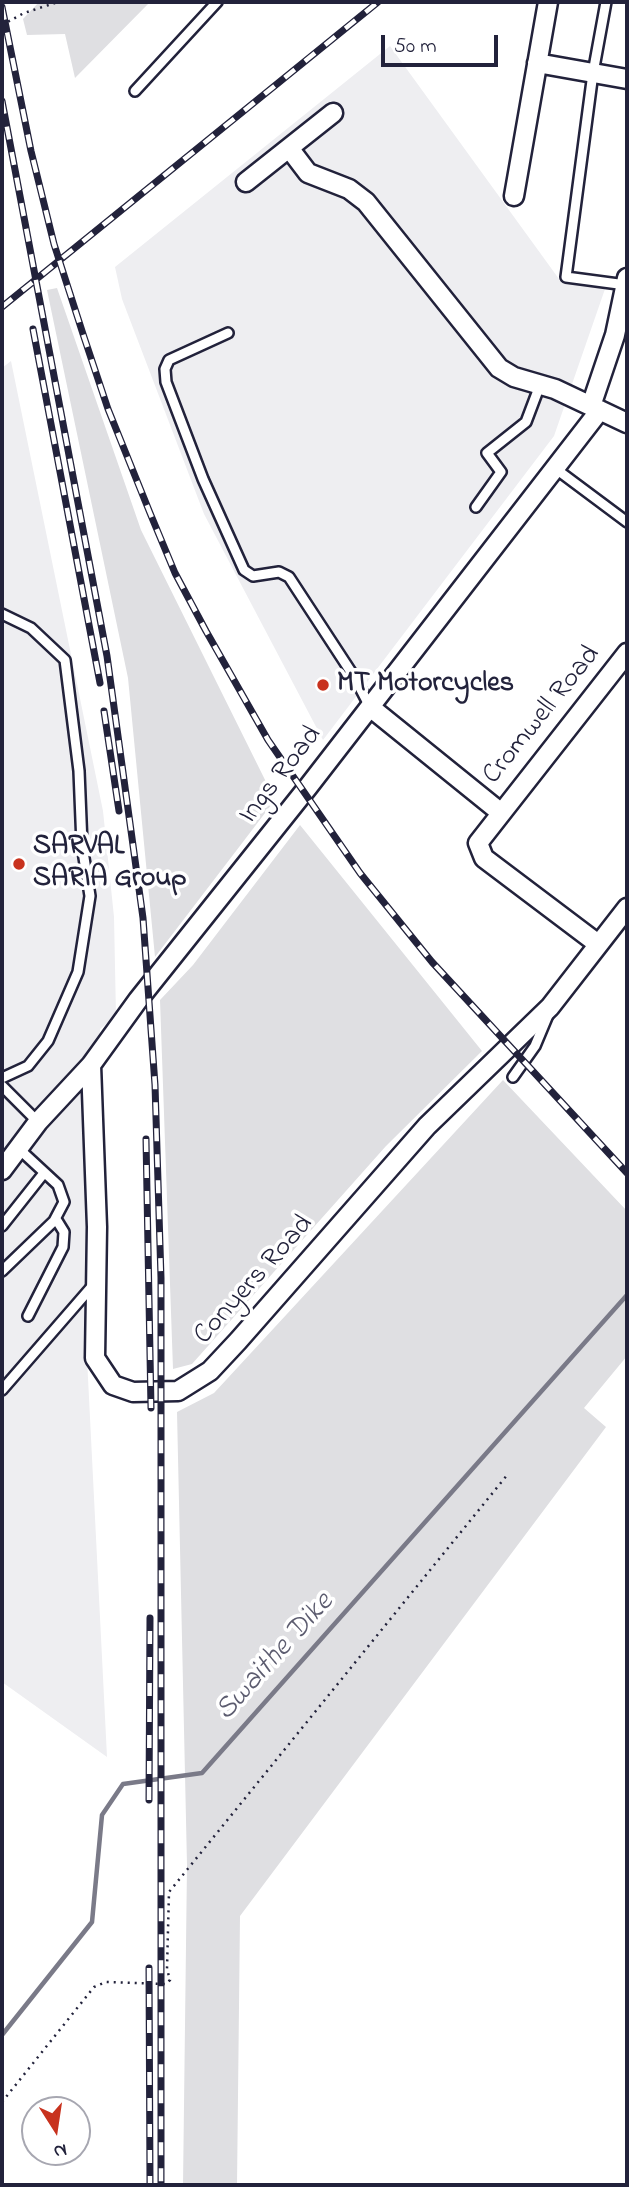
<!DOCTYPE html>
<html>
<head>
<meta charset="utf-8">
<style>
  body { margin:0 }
  #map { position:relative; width:629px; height:2187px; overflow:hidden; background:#fff; font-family:"Indie Flower",sans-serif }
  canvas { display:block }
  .frame { position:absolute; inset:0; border:4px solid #22223b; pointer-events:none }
  .north { position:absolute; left:21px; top:2096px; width:70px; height:70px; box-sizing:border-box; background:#fff; border:2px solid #a7a7b1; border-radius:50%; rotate:168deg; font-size:19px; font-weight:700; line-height:28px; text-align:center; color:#22223b }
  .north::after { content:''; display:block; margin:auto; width:24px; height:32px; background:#c8321e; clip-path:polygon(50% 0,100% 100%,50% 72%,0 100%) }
  .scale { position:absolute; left:381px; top:35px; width:117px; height:32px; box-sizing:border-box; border:4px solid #22223b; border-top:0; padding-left:9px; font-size:21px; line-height:24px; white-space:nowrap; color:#22223b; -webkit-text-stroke:5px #fff; paint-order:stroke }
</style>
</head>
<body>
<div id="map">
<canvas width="629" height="2187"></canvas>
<div class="frame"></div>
<div class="north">N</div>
<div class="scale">50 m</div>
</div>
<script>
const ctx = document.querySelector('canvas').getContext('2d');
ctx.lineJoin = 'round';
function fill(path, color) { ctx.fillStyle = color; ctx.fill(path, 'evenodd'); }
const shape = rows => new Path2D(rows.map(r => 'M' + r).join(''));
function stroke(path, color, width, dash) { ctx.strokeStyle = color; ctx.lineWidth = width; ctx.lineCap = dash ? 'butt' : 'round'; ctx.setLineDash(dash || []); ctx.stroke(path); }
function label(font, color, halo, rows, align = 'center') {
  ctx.font = font + ' "Indie Flower",sans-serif'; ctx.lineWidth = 7; ctx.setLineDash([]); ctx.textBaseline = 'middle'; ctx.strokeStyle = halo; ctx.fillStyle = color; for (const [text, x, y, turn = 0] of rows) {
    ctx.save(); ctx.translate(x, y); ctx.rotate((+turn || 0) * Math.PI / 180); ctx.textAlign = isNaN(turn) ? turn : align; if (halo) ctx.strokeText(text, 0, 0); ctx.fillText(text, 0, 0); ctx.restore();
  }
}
fill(shape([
  [390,46,559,279,605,289,554,436,323,740,204,514,122,299,115,267],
  [11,361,103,811,114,917,116,1016,100,1029,105,1180,91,1207,87,1358,107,1757,2,1682,2,368]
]), '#eeeef1');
fill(shape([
  [39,2,150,2,75,78,65,34,27,35,23,19],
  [57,288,141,530,275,800,155,957,128,678,47,290],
  [300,825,482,1051,386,1146,192,1364,173,1369,160,1000,193,965],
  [503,1080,627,1211,627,1356,584,1408,606,1427,240,1916,237,2185,183,2185,187,1865,177,1412,214,1393]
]), '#dfdfe2');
stroke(shape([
  [2,2035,92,1922,102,1815,123,1784,202,1773,627,1295]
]), '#7a7a88', 4.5);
const service = shape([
  [606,2,593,73,566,277,626,285],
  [135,91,217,2],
  [228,333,169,360,165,369,166,382,203,479,244,570,253,576,279,572,289,577,355,678,370,707],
  [556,469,627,522],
  [476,507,501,472,487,453,526,422,540,385],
  [2,614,31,628,65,660,79,771,82,845,90,896,78,972,48,1041,28,1066,2,1078],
  [513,1077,535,1046,548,1015],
  [2,1086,38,1122],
  [2,1226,44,1173],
  [2,1271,54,1221,64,1202,58,1185,18,1148],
  [28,1316,63,1247,64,1232,56,1219],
  [2,1390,95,1283]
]);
const minor = shape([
  [537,63,627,79],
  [289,148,308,173,349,189,366,202,499,368,514,377,555,389,627,423],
  [246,182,333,113],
  [514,196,548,2],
  [591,406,615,335,627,278],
  [370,707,500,812],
  [598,944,484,858,478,843,627,653],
  [91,1065,97,1227,95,1358,113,1385,133,1392,178,1391,210,1371,238,1341,427,1126,550,1007,627,908],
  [2,1170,38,1122,91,1065,138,1000,308,787,600,410]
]);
stroke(service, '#22223b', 14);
stroke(minor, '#22223b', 23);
stroke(shape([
  [2,25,24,13,58,2],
  [2,2102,94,1987,106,1982,166,1984,170,1980,167,1969,169,1892,508,1474]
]), '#22223b', 2.5, [2, 5]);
stroke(service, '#fff', 9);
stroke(minor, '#fff', 18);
const rail = shape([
  [2,7,31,151,54,244,83,334,108,409,150,513,175,573,206,631,268,740,360,873,432,962,627,1173],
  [2,101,107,656,143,918,155,1085,161,1278,161,2185],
  [2,307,378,2],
  [33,329,100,683],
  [104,711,119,811],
  [146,1139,151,1408],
  [149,1800,150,1618],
  [149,1968,150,2185]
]);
stroke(rail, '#22223b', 7);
stroke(rail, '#fff', 4.5, [13]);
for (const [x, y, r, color] of [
  [323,685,7,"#c8321e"],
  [19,864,7,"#c8321e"]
]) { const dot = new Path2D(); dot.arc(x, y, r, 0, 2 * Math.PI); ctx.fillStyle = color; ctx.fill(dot); stroke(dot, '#fff', 2.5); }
label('bold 28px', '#22223b', '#fff', [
  ["MT Motorcycles",337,685],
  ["SARVAL",33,848],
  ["SARIA Group",33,880]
], 'left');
label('28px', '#22223b', '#fff', [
  ["Cromwell Road",543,716,-51],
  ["Ings Road",282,776,-52],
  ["Conyers Road",255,1281,-48]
]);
label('italic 30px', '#5c5c6f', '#fff', [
  ["Swaithe Dike",276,1658,-48]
]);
</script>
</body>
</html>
